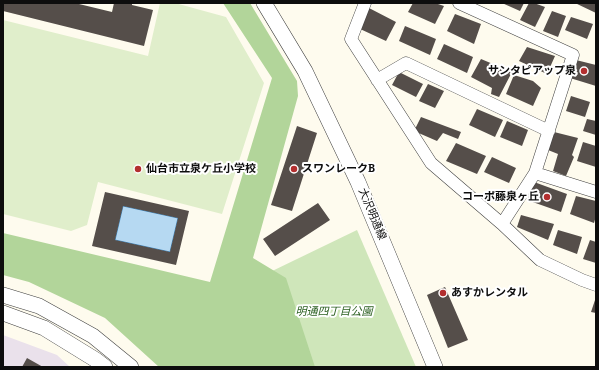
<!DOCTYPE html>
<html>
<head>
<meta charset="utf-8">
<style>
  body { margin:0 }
  #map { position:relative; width:599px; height:370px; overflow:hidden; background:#fefbee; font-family:Bitter,serif }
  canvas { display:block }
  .frame { position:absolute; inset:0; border:4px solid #0d0d0d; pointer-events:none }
</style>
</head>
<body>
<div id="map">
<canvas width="599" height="370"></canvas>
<div class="frame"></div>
</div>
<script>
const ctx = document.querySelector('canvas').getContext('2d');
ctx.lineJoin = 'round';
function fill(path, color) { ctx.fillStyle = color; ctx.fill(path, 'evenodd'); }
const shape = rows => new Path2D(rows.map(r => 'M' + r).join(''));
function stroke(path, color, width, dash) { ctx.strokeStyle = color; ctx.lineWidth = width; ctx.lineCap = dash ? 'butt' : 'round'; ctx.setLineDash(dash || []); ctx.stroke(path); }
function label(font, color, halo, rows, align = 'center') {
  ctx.font = font + ' Bitter,"Noto Sans JP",serif'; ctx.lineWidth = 4; ctx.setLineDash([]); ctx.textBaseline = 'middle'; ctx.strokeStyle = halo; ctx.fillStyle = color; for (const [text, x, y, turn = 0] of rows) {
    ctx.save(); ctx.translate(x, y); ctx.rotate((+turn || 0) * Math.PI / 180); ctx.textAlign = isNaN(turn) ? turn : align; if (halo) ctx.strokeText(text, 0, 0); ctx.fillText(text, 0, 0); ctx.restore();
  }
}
fill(shape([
  [3,335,57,355,70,367,3,367]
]), '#eae1eb');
fill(shape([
  [357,230,416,367,297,367,266,274]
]), '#cfe6ba');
fill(shape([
  [223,3,250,3,297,81,298,96,253,258,286,278,315,367,159,367,105,318,29,282,3,275,3,233,210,282,272,78]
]), '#b2d59a');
fill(shape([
  [160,3,175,3,226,17,264,83,222,214,98,182,87,225,71,231,3,214,3,20,148,56]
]), '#e0eecb');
const water = shape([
  [123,206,178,218,170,252,115,240,123,206]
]);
fill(water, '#b6d9f2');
stroke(water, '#428ac3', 1);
fill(shape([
  [3,3,79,3,79,4,112,12,114,3,132,3,132,5,153,10,144,46,3,11],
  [413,3,435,3,444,6,435,24,408,12],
  [502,3,524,3,520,11],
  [529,3,534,3,545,7,535,27,520,20],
  [575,3,596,3,596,13],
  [369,8,396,22,386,41,358,28],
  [552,11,566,16,558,37,543,31],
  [455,14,481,24,474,44,447,31],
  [571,17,593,24,587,39,565,30],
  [405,26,436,39,430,55,399,41],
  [444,44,473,57,467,73,437,59],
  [527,47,555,56,547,74,519,61],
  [481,59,512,72,499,97,491,94,492,88,471,77],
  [576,60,596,65,596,86,570,78],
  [399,72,423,84,416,97,392,85],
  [514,75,533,81,541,88,533,106,506,94],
  [428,84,444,91,435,108,419,101],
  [571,96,590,102,585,117,566,111],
  [477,109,503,120,495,137,469,125],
  [421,117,461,132,458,139,443,133,437,141,414,131],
  [587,119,596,121,596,135,583,131],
  [507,121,528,130,522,146,500,137],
  [297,126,317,133,292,211,271,205],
  [554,132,578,138,572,155,574,157,566,176,553,171,558,154,548,150],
  [583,142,596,146,596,167,577,161],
  [456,143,486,156,477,174,446,161],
  [492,157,516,168,509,183,484,172],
  [534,182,567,194,561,212,527,200],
  [105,192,189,211,176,265,92,246],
  [123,206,178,218,170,252,115,240],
  [576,196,596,201,596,216,594,223,570,214],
  [318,203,330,220,275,256,263,239],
  [521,215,554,224,548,240,517,227],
  [558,230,582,237,577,254,553,245],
  [590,240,596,242,596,263,583,259],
  [445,287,468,340,448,348,427,295],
  [596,297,596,313,591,312],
  [27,358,43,367,22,367]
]), '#554e4a');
const minor = shape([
  [365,3,351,39,431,163,502,224,540,260,582,280,596,285],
  [459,3,573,55,535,173,502,224],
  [377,80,406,63,549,131],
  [535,173,596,192]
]);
const tertiary = shape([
  [264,3,305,71,358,182,435,367],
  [3,295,39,306,93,336,131,367],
  [3,313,44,328,96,360,105,367]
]);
stroke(minor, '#404040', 13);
stroke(tertiary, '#404040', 16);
stroke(minor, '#fff', 12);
stroke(tertiary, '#fff', 15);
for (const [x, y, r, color] of [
  [584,71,4,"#b32f2f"],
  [138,169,4,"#b32f2f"],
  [294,169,4,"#b32f2f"],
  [547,197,4,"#b32f2f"],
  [443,293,4,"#b32f2f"]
]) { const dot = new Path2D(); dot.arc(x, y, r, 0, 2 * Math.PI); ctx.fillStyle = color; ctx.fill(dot); stroke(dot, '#fff', 1.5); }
label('bold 11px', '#0d0d0d', '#fff', [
  ["サンタピアップ泉",576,71,"right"],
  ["仙台市立泉ケ丘小学校",146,169],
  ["スワンレークB",302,169],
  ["コーポ藤泉ヶ丘",539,197,"right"],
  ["あすかレンタル",451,293]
], 'left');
label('11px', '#0d0d0d', '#fff', [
  ["大沢明通線",372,214,67]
]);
label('italic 11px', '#2c6022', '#fff', [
  ["明通四丁目公園",334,312]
]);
</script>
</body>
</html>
